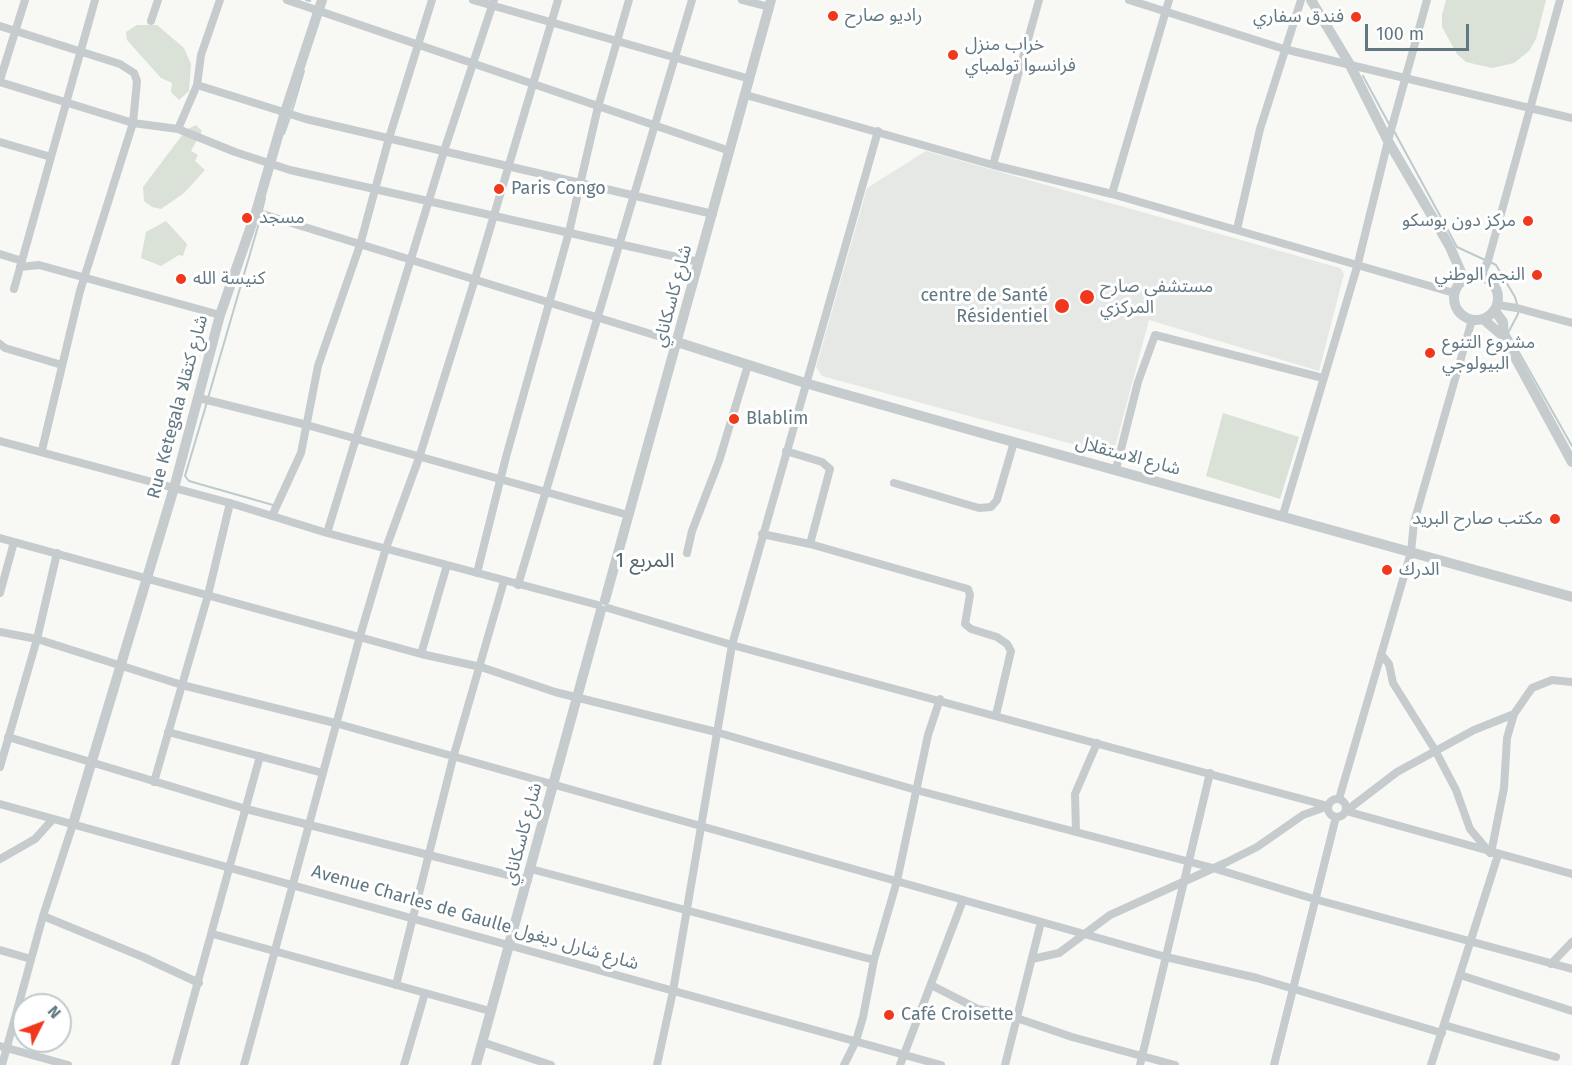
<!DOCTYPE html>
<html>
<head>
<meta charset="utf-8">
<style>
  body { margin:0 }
  #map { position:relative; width:1572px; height:1065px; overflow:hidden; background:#f8f8f5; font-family:"Fira Sans",sans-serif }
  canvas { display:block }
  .north { position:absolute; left:12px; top:993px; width:60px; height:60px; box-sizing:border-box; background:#fff; border:2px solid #c0c9cd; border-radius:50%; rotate:48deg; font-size:16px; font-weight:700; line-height:24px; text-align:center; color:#617883 }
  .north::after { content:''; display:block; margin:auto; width:21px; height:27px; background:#f1371c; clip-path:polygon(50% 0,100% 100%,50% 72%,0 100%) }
  .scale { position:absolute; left:1365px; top:24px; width:104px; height:27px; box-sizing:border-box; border:3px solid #617883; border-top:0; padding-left:8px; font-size:18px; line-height:21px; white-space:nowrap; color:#617883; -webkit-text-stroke:4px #fff; paint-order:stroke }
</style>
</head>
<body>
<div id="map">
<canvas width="1572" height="1065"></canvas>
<div class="north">N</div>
<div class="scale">100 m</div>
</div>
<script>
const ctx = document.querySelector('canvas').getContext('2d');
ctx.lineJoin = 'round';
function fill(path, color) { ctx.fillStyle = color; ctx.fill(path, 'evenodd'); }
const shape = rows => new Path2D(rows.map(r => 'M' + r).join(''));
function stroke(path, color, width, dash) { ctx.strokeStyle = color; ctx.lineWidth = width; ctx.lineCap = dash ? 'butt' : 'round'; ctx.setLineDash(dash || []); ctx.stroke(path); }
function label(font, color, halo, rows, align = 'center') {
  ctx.font = font + ' "Fira Sans","Noto Sans Arabic",sans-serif'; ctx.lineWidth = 6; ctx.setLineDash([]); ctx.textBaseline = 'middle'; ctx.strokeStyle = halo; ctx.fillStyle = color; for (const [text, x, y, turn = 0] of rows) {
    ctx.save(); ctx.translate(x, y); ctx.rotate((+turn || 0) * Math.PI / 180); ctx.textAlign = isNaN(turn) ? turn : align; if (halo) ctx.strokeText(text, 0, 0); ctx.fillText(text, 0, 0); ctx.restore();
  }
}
fill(shape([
  [926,151,1340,268,1344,274,1319,371,1149,320,1113,455,822,376,816,367,867,188]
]), '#e6e8e6');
fill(shape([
  [1446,0,1546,0,1536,39,1529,51,1514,63,1492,68,1466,62,1457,54,1442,27,1442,15],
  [137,25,157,25,184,48,191,64,189,91,179,100,171,92,172,83,161,78,127,40,126,32],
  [196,125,202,131,191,151,198,155,195,161,205,170,184,193,161,209,152,207,144,201,143,187,186,130],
  [166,221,187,244,183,256,179,255,161,266,141,258,146,232],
  [1223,413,1299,437,1280,499,1206,476]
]), '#dae1d6');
stroke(shape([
  [306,0,310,1],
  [1363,76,1389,124],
  [292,111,304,71],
  [1394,131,1457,247,1485,260],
  [284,134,290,117],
  [262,210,265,198],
  [1490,262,1496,265,1515,297,1517,304],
  [1518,310,1518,314,1508,333,1572,446],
  [208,398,261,216],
  [207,402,185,476,189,481,273,505]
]), '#bccbce', 2);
stroke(shape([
  [287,0,730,151],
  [473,0,750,79],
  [742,0,769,7],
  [1129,0,1284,49,1572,118],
  [151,21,158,0],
  [0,26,120,64,134,73,137,81,133,123,80,291,42,450],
  [0,80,25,0],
  [0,82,133,123,178,129,235,152,290,170,699,262],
  [197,85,306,119,713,214],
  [746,95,993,165,1112,194,1454,293],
  [178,129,197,85,201,55,220,0],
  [0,142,51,157],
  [993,165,1039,0],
  [1112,194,1169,0],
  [256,212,677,342],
  [1237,229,1260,129,1301,0],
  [0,254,22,261],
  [20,267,39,265,220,315],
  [1481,276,1488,261,1560,0],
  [14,289,95,0],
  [1498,305,1517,308,1572,323],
  [0,344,5,348,62,365],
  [199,398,307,425,628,515],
  [0,441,230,503,327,533,598,605],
  [786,451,822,462,830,469,810,544],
  [1116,469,1138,382,1155,335,1323,378],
  [894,483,979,508,991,507,997,500,1014,442],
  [1283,515,1357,267,1388,141,1427,0],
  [272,516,301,453,318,366,360,245,389,138,432,0],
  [327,533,444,151,494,0],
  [762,534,810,544,968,589,970,595,965,624,971,629,997,637,1007,644,1011,651,996,715],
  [0,538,421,654,481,667,555,692,716,732,916,790,1213,868,1314,899,1572,969],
  [687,553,692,531,719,461,748,365],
  [477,573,506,457,569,232,598,107,629,0],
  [518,585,692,0],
  [0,593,14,542],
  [608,608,732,645,1328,806],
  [0,632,37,639,182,685,335,723,1166,957,1257,978,1442,1033],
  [421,654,447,565],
  [1381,654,1389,664,1393,683,1435,750,1456,790,1470,829,1490,853],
  [168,732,323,773],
  [8,737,246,809,528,880],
  [0,767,37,639,57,553],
  [154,782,208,595,230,503],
  '1328 808a9 9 0 1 1 18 0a9 9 0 1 1-18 0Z',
  [1339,799,1411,552,1414,522,1472,320],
  [0,804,941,1065],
  [1346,811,1572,874],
  [1346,811,1397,772,1474,730,1514,714],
  [1076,832,1075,794,1097,743],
  [1491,853,1504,788,1507,738,1514,714,1532,688,1552,680,1572,682],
  [0,859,35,839,53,819],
  [531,869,874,960],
  [43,916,143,957,199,983],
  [213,934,490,1011],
  [0,950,31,959],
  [1032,959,1059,953,1110,915,1225,863,1257,847,1303,815,1328,806],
  [1551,964,1572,942],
  [1460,975,1572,1011],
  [396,985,453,758,504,581],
  [931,985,978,1009,1002,1013,1072,1037,1175,1065],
  [1444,1025,1556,1057],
  [482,1042,551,1065],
  [0,1046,68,1065],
  [2,1065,43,916,73,824],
  [175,1065,260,756],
  [244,1065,360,636,386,548,419,458,475,279,558,0],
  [404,1065,425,993],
  [657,1065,673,991,732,645,878,131],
  [844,1065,856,1041,863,1017,874,960,897,881,928,735,940,699],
  [900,1065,963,900],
  [1005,1065,1041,922],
  [1140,1065,1210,773],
  [1274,1065,1336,817],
  [1431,1065,1498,855]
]), '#c6cbce', 8);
stroke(shape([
  [1311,0,1349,63,1388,141,1450,247,1464,279],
  '1454 298a22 22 0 1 1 44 0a22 22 0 1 1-44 0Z',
  [1495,311,1503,322,1504,337,1572,462],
  [1483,319,1504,337],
  [677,342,805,383,985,434,1572,597],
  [605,600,771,0],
  [73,824,174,488,220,315,256,212,285,112,322,0],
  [476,1065,601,610]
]), '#c6cbce', 10);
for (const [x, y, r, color] of [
  [833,16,6,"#f1371c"],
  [1356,17,6,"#f1371c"],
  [953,55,6,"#f1371c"],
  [499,189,6,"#f1371c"],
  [247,218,6,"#f1371c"],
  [1528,221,6,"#f1371c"],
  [1537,275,6,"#f1371c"],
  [181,279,6,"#f1371c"],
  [1087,297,8,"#f1371c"],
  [1062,306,8,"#f1371c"],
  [1430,353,6,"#f1371c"],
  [734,419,6,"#f1371c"],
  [1555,519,6,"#f1371c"],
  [1387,570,6,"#f1371c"],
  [889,1015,6,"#f1371c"]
]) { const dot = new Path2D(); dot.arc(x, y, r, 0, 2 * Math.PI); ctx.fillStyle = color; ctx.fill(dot); stroke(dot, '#fff', 2); }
label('18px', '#617883', '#fff', [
  ["راديو صارح",845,16],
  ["فندق سفاري",1344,17,"right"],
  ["خراب منزل",965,45],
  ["فرانسوا تولمباي",965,66],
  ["Paris Congo",511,189],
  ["مسجد",259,218],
  ["مركز دون بوسكو",1516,221,"right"],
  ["النجم الوطني",1525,275,"right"],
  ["كنيسة الله",193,279],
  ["مستشفى صارح",1100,287],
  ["المركزي",1100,308],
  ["centre de Santé",1048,296,"right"],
  ["Résidentiel",1048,317,"right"],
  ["مشروع التنوع",1442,343],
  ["البيولوجي",1442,364],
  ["Blablim",746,419],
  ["مكتب صارح البريد",1543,519,"right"],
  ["الدرك",1399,570],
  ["Café Croisette",901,1015]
], 'left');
label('18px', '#617883', '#fff', [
  ["شارع كاسكاناي",673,296,-75],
  ["Rue Ketegala شارع كتقالا",178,407,-75],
  ["شارع الاستقلال",1128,456,15],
  ["شارع كاسكاناي",523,834,-75],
  ["Avenue Charles de Gaulle شارع شارل ديغول",475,918,16]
]);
label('20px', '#53656d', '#fff', [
  ["المربع 1",645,561]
]);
</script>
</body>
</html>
